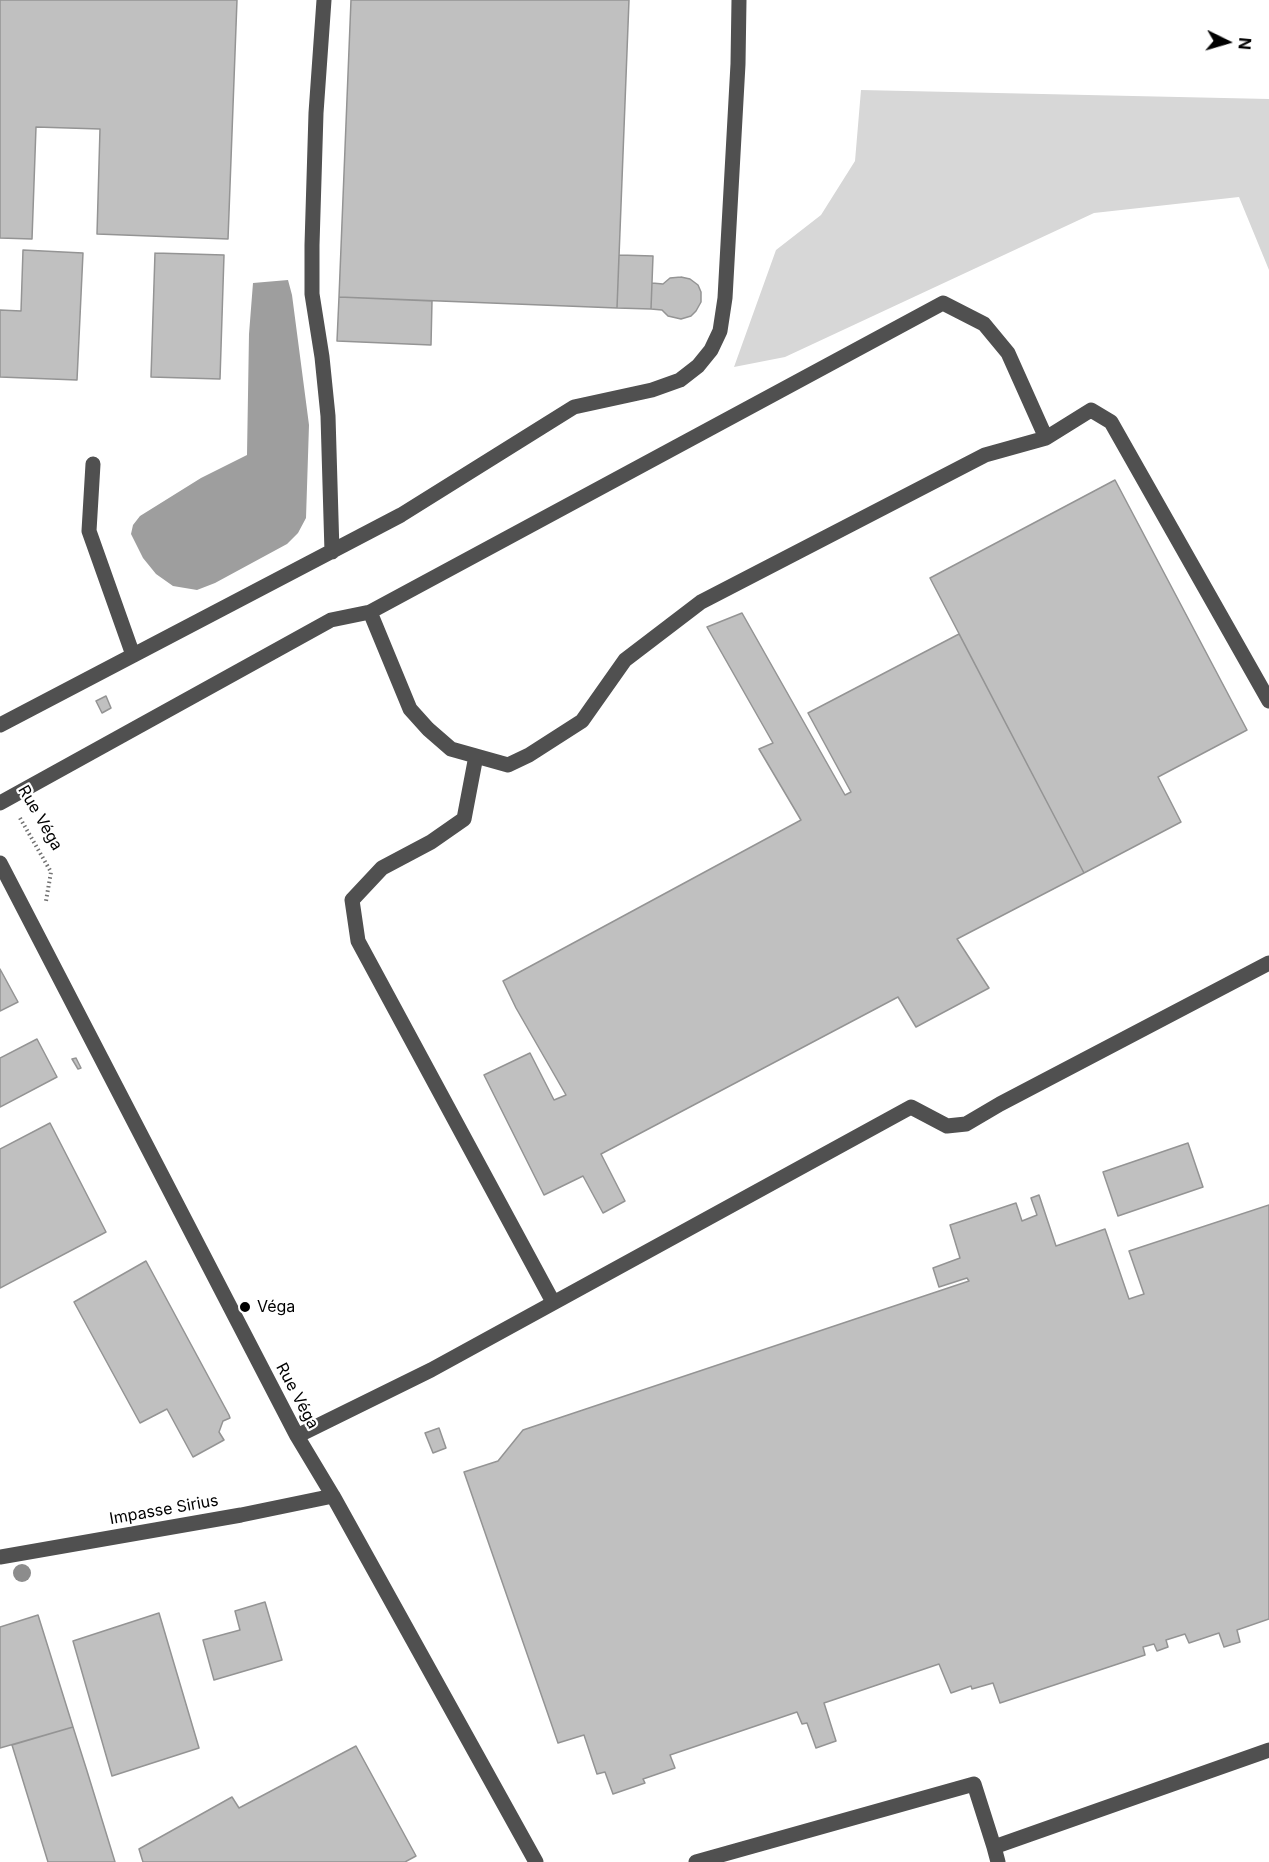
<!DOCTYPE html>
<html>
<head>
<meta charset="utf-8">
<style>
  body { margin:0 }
  #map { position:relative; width:1269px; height:1862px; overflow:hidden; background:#fff; font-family:Inter,sans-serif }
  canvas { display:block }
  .north { position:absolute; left:1197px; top:12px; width:60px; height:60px; -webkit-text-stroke:4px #fff; paint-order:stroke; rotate:95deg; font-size:16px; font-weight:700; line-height:24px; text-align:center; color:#000 }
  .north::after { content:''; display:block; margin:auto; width:21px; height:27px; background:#000; clip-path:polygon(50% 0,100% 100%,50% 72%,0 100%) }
</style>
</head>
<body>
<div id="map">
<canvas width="1269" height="1862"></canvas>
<div class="north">N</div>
</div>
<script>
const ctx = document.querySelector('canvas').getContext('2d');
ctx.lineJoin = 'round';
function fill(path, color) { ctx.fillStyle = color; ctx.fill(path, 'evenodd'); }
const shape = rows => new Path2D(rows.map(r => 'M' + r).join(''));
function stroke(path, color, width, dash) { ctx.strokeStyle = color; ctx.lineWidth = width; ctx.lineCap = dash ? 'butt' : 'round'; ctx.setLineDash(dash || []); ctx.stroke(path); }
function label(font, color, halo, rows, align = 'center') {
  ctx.font = font + ' Inter,sans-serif'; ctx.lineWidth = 4.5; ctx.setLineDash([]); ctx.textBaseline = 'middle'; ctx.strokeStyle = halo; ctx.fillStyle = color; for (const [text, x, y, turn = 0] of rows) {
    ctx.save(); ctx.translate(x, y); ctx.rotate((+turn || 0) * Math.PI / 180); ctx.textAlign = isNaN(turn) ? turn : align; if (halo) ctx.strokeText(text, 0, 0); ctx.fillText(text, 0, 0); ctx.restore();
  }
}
fill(shape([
  [861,90,1269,99,1269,270,1239,197,1094,213,785,357,734,367,776,250,821,215,855,161]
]), '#d7d7d7');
fill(shape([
  [288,280,292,295,309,425,306,518,298,533,287,544,215,583,197,590,173,586,156,574,143,558,131,534,133,525,140,516,201,478,247,455,249,334,253,283]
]), '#9e9e9e');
const building = shape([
  [0,0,237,0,228,239,97,234,100,129,36,127,32,239,0,238,0,0],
  [351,0,629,0,617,308,339,297,351,0],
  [23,250,83,253,77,380,0,377,0,310,21,311,23,250],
  [155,253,224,255,220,379,151,377,155,253],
  [619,255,653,256,651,309,617,308,619,255],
  [681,277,690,279,698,285,701,292,701,302,696,311,691,316,681,319,668,316,662,310,651,309,652,283,663,284,670,278,681,277],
  [339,297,432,301,431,345,337,341,339,297],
  [1115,480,1247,730,1158,777,1181,822,1084,873,930,578,1115,480],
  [742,613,845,795,851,792,808,713,959,634,1084,873,957,939,989,988,916,1027,898,997,601,1154,625,1201,603,1213,583,1176,544,1195,484,1075,530,1053,554,1100,566,1095,516,1008,503,981,801,820,759,749,773,743,707,627,742,613],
  [106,696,111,708,102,713,96,701,106,696],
  [0,969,18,1002,0,1011,0,969],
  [37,1039,57,1077,0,1107,0,1058,37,1039],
  [76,1058,81,1068,78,1069,72,1059,76,1058],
  [50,1123,106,1232,0,1288,0,1149,50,1123],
  [1188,1143,1203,1187,1118,1216,1103,1172,1188,1143],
  [1039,1195,1056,1246,1105,1229,1129,1299,1144,1294,1129,1251,1269,1205,1269,1619,1237,1630,1240,1642,1224,1647,1219,1633,1189,1643,1185,1634,1166,1640,1168,1647,1157,1651,1154,1644,1143,1647,1145,1655,1000,1703,993,1683,972,1689,971,1686,951,1693,939,1664,824,1703,836,1741,816,1748,807,1723,802,1724,797,1712,670,1755,675,1768,643,1779,645,1783,613,1794,605,1772,597,1774,584,1735,558,1743,464,1472,498,1461,523,1430,969,1281,967,1278,939,1287,933,1268,960,1258,950,1225,1016,1203,1022,1221,1037,1215,1031,1198,1039,1195],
  [146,1261,229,1415,230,1418,223,1421,219,1432,224,1440,193,1457,167,1409,140,1423,74,1302,146,1261],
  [439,1428,446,1448,433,1453,425,1433,439,1428],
  [265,1602,282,1660,214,1680,203,1640,240,1630,235,1611,265,1602],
  [159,1613,199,1748,112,1776,73,1641,159,1613],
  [38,1615,73,1727,0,1748,0,1627,38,1615],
  [73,1727,87,1771,115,1862,48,1862,12,1745,73,1727],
  [356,1746,416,1856,405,1862,143,1862,139,1849,232,1797,239,1808,356,1746]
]);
fill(building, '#c0c0c0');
stroke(building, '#949494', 1.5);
stroke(shape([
  [20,818,51,872,46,901]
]), '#727272', 4, [1.5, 3]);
stroke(shape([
  [324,0,316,113,312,245,312,294,322,357,328,416,332,552],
  [93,464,89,531,133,655],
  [370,612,410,709,428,729,451,749,508,765,529,755,582,721,625,660,701,602,985,455,1046,438,1091,410,1111,422,1269,701],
  [0,725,401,515,574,407,652,390,680,380,698,366,711,350,720,331,725,298,738,64,739,0],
  [476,756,464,819,431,842,382,868,352,900,358,941,553,1302],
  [0,803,331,620,370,612,943,303,984,324,1008,353,1046,438],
  [0,863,297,1436,333,1496,536,1862],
  [297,1436,431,1370,911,1107,947,1126,966,1124,1000,1104,1269,963],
  [0,1557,241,1515,333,1496],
  [696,1862,974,1784,994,1847],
  [998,1862,994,1847,1269,1750]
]), '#505050', 15);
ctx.fillStyle = '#8c8c8c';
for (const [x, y] of [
  [22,1573]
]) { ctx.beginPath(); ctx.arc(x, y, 9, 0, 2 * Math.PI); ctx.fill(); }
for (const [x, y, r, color] of [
  [245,1307,6,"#000"]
]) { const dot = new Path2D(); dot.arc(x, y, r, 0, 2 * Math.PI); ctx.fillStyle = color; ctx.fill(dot); stroke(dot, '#fff', 2); }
label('16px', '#000', '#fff', [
  ["Rue Véga",40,818,60],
  ["Rue Véga",297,1396,62],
  ["Impasse Sirius",164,1510,-10]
]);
label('16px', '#000', '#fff', [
  ["Véga",257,1307]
], 'left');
</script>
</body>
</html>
